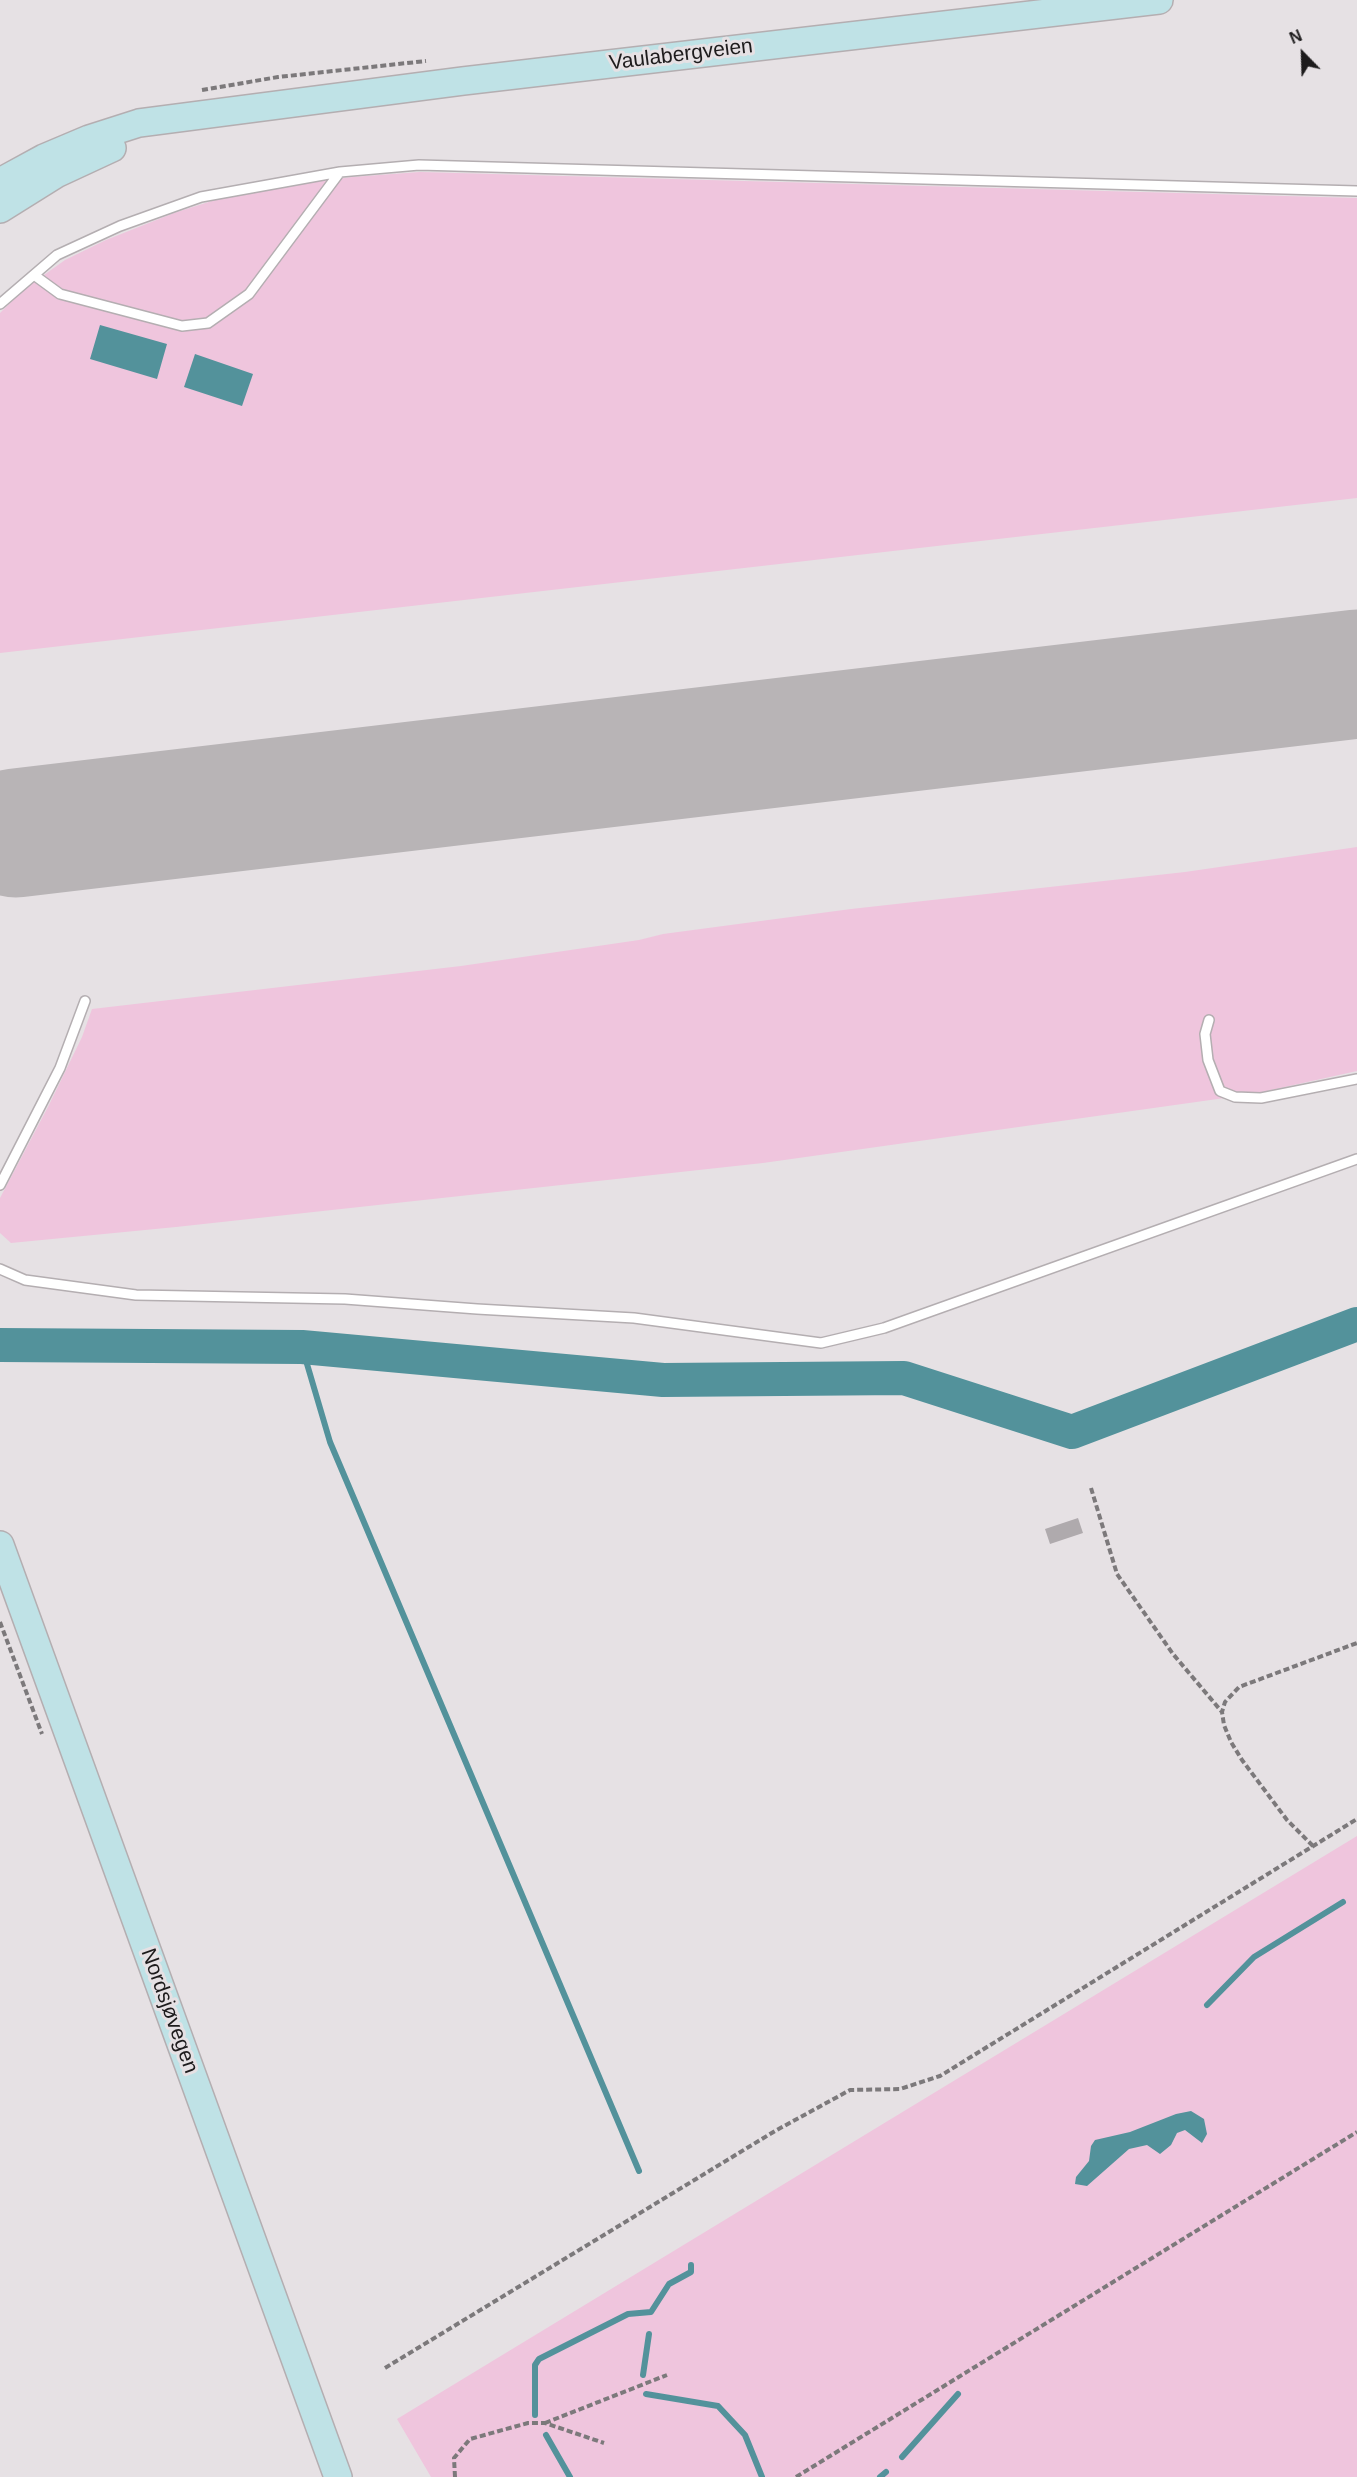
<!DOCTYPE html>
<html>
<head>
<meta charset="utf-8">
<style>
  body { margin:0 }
  #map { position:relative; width:1357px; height:2477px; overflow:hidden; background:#e6e1e4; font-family:Helvetica,sans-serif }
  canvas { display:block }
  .north { position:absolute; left:1273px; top:24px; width:60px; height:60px; -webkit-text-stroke:4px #e6e1e4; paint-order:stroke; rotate:337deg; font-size:16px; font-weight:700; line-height:24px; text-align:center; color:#1d1b1c }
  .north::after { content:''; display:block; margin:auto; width:21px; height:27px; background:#1d1b1c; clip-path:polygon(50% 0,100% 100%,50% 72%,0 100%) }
</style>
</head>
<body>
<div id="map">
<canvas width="1357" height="2477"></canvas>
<div class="north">N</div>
</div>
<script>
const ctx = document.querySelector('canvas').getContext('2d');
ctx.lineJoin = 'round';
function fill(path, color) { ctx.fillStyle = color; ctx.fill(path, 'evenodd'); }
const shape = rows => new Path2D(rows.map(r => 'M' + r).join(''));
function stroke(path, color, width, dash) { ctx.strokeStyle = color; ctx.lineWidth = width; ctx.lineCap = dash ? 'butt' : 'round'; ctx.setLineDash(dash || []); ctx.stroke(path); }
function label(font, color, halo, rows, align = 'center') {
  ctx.font = font + ' Helvetica,sans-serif'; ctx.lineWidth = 6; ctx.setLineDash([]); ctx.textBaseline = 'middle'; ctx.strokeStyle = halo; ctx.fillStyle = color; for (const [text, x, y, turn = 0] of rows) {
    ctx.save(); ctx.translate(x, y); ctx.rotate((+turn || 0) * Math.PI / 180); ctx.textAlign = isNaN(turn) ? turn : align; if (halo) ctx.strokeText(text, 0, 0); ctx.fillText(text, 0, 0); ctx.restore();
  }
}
fill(shape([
  [420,172,1357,198,1357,498,0,653,0,313,23,290,65,260,106,240,174,213,215,200,291,185,352,177],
  [1357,847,1357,1071,1253,1094,763,1163,176,1227,11,1243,0,1233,0,1198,49,1105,82,1037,92,1009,461,966,639,940,663,934,851,909,1185,872],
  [1357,1836,1357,2477,431,2477,397,2419]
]), '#efc5dd');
fill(shape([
  [100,325,167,344,157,379,90,359],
  [195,354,253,374,242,406,184,387],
  [1191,2111,1204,2119,1207,2134,1202,2143,1185,2130,1177,2133,1171,2145,1160,2154,1147,2145,1129,2149,1087,2186,1075,2184,1076,2177,1089,2161,1091,2146,1095,2140,1130,2132,1176,2114]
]), '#53929b');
stroke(shape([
  [302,1347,330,1442,639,2171],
  [1207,2005,1254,1957,1343,1902],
  [643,2375,649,2334],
  [646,2394,718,2406,745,2435,762,2477],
  [535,2415,535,2365,539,2359,628,2314,651,2312,669,2284,691,2272,691,2265],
  [546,2435,570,2477],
  [902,2457,958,2394],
  [880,2477,886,2472]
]), '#53929b', 6);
stroke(shape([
  [0,1345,302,1347,663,1380,904,1378,1072,1432,1357,1324]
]), '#53929b', 34);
stroke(shape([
  [16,833,1357,674]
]), '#b8b4b6', 129);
fill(shape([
  [1078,1518,1083,1533,1050,1544,1045,1529]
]), '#afaaad');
const service = shape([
  [34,275,60,294,182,326,208,323,249,294,340,172],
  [0,304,57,255,120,226,201,197,340,172,419,165,1357,191],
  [1209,1020,1205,1034,1208,1060,1220,1091,1235,1097,1261,1098,1357,1079],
  [0,1185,60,1068,85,1001],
  [0,1269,25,1280,136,1295,345,1299,477,1309,634,1318,821,1343,884,1328,1357,1159]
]);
const secondary = shape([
  [0,182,44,158,89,139,139,123,463,81,1159,0],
  [0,209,56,174,112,148],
  [0,1545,338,2477]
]);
stroke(service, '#b4aeb1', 12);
stroke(secondary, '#b4aeb1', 30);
stroke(shape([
  [202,90,278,77,426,61],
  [1091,1488,1117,1574,1173,1654,1222,1712],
  [0,1622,42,1734],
  [1313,1846,1287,1820,1242,1760,1231,1742,1224,1725,1222,1712,1225,1702,1239,1687,1357,1643],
  [385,2368,775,2131,850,2090,900,2089,940,2076,1357,1819],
  [545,2423,667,2375],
  [455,2477,454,2458,470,2439,528,2423,545,2423,604,2443],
  [796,2477,1357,2132]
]), '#7c797b', 4, [6, 3]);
stroke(service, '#fff', 9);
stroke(secondary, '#bfe2e6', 27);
label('21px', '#1d1b1c', '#e6e1e4', [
  ["Vaulabergveien",681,55,-7],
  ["Nordsjøvegen",169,2011,70]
]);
</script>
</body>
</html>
